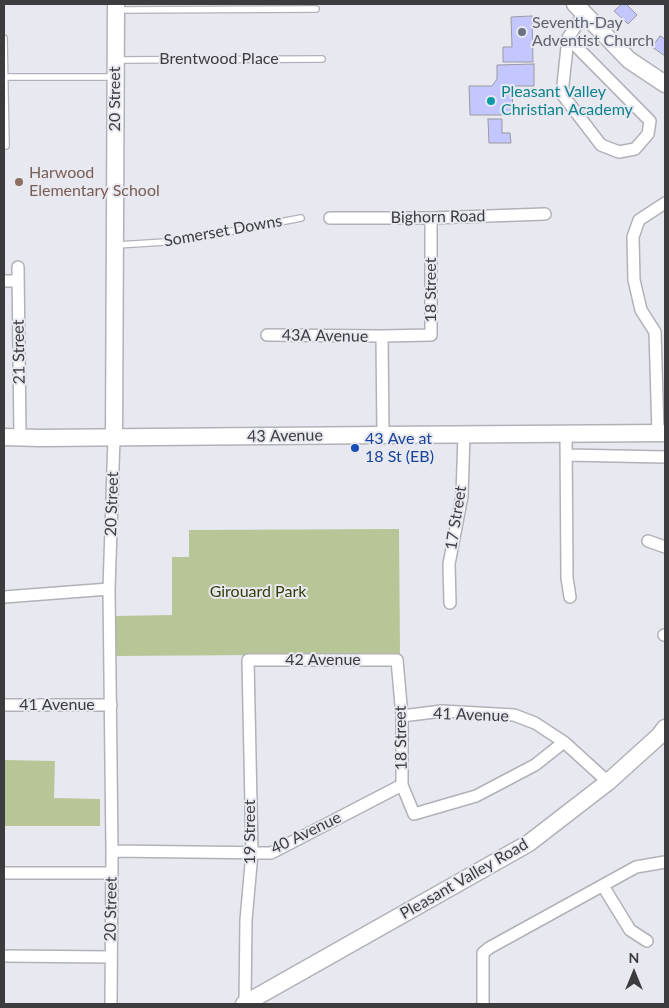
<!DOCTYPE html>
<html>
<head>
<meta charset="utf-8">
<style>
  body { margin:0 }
  #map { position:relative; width:669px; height:1008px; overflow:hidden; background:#e8e9f0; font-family:Lato,sans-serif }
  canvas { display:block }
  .frame { position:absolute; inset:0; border:5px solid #3c3c3f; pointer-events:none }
  .north { position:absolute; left:609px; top:948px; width:50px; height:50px; -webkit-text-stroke:4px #e8e9f0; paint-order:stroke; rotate:0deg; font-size:14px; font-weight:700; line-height:20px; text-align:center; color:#3c3c3f }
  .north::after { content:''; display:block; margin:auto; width:18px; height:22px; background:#3c3c3f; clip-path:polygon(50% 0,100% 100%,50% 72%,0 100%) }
</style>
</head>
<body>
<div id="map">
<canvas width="669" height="1008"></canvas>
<div class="frame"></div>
<div class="north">N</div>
</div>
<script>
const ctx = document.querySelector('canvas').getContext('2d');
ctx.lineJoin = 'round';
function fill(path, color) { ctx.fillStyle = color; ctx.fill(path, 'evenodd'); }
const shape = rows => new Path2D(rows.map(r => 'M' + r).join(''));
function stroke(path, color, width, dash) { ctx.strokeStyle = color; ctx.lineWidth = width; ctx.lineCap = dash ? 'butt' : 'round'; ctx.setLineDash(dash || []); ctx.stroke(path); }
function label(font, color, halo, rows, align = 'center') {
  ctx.font = font + ' Lato,sans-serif'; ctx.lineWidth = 4; ctx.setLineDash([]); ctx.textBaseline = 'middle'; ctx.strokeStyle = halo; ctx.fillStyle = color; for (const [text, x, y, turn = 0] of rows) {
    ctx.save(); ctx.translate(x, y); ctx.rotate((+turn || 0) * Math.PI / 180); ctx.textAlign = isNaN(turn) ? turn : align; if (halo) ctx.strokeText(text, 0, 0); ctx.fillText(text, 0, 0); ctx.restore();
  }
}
fill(shape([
  [399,529,400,654,115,656,115,616,172,615,172,557,189,557,189,530],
  [4,760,55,761,54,798,100,799,100,826,4,826]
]), '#b8c597');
const building = shape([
  [622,4,626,4,637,15,628,24,614,11,622,4],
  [532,16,533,62,503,62,503,47,512,47,511,17,532,16],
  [660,36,665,39,665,56,652,47,660,36],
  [534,64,534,86,512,86,513,115,470,115,469,86,492,86,497,79,497,65,534,64],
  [488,119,502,119,502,133,510,133,511,143,489,143,488,119]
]);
fill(building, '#c4c7ff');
stroke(building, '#9999a0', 1);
const lane = shape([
  [118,10,316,9],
  [4,38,6,146],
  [117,60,322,59],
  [5,77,115,77],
  [117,245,181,241,301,218]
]);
const street = shape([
  [568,38,650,121,648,134,635,149,619,152,601,145,562,94,568,38,584,13],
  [330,218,431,218,545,214],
  [18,267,20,437],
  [4,281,18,281],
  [267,335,382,336,431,335,431,218],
  [382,336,383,435],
  [566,433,567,578,570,597],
  [658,433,655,332,641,310,634,280,633,237,639,220,665,203],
  [566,455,665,457],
  [648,541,665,547],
  [4,597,109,589],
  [450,603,449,564,462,496,464,434],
  [664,635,665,635],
  [4,705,111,705],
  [402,716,442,711,514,715,535,723,564,742,608,782],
  [112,851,271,853,402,785],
  [4,873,112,873],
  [603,886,630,930,647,941],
  [4,956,111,957],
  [111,1004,112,851,109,589,114,438],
  [245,1004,246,920,252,853,248,660,397,660,402,716,402,785,414,814,476,796,535,765,564,742],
  [483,1004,483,953,489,948,636,867,665,862]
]);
const secondary = shape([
  [575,4,629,60,665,84],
  [4,437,40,438,383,435,665,433],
  [114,438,116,4],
  [244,1004,529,843,608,782,659,736,665,728]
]);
stroke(lane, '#b1b1b8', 8);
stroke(street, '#b1b1b8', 14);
stroke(secondary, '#b1b1b8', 19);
stroke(lane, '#fff', 5.5);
stroke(street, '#fff', 11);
stroke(secondary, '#fff', 16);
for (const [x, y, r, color] of [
  [522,32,5,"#6b7280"],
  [491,101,5,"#0f9aa8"],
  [19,182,5,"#8d6e63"],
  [355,448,5,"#1a4fb4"]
]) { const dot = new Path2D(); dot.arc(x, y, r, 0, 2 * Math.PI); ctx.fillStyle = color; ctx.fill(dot); stroke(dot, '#e8e9f0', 2); }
label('16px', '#5b616d', '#e8e9f0', [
  ["Seventh-Day",532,23],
  ["Adventist Church",532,41]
], 'left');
label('16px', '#3c3c3f', '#e8e9f0', [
  ["Brentwood Place",219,59],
  ["20 Street",115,99,-90],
  ["Bighorn Road",438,217,-1],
  ["Somerset Downs",223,231,-10],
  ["18 Street",431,290,-90],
  ["43A Avenue",325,336,1],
  ["21 Street",19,352,-91],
  ["43 Avenue",285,436,-1],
  ["20 Street",112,504,-88],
  ["17 Street",456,518,-81],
  ["42 Avenue",323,660],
  ["41 Avenue",57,705],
  ["41 Avenue",471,715,2],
  ["18 Street",401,738,-91],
  ["19 Street",250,832,-90],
  ["40 Avenue",306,833,-26],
  ["Pleasant Valley Road",464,879,-30],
  ["20 Street",111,909,-89]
]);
label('16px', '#0d838f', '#e8e9f0', [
  ["Pleasant Valley",501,92],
  ["Christian Academy",501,110]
], 'left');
label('16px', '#785e54', '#e8e9f0', [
  ["Harwood",29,173],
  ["Elementary School",29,191]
], 'left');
label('16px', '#164399', '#e8e9f0', [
  ["43 Ave at",365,439],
  ["18 St (EB)",365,457]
], 'left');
label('16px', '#333e07', '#e8e9f0', [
  ["Girouard Park",258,592]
]);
</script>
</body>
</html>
